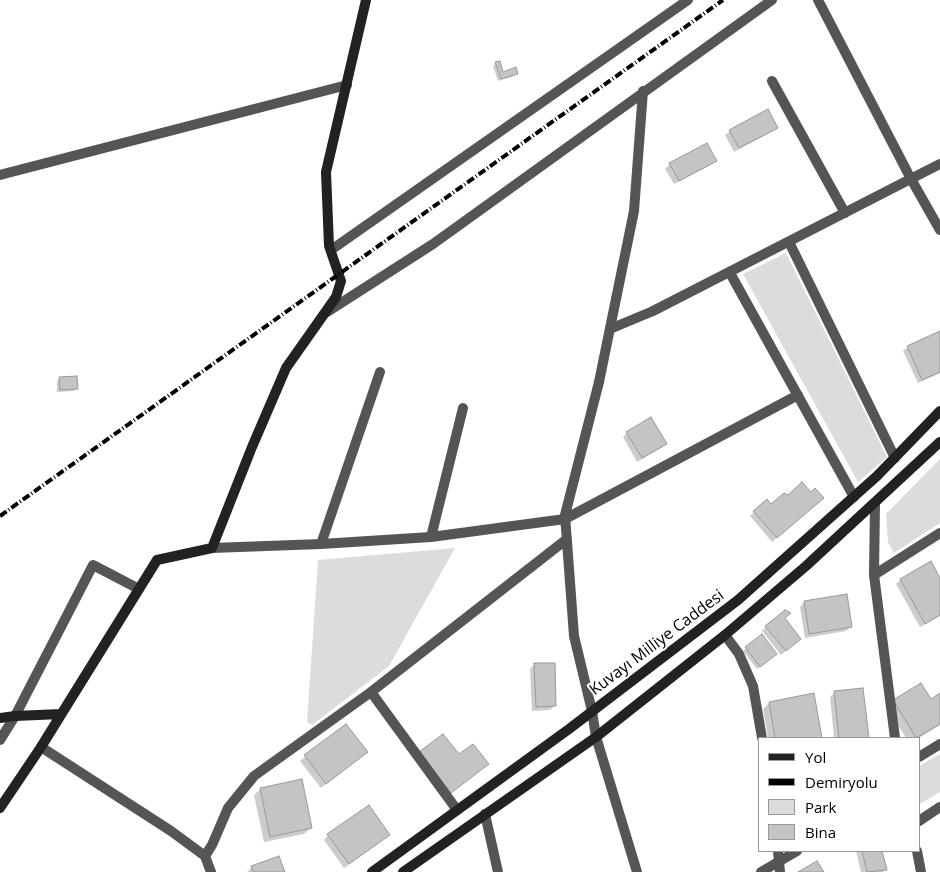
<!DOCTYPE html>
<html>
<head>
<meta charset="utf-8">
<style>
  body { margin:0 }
  #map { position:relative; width:940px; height:872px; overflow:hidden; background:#fff; font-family:"Open Sans",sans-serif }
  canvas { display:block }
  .legend { position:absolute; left:758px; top:737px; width:162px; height:115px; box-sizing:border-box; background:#fff; border:1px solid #999; margin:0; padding:6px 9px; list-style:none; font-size:15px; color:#000 }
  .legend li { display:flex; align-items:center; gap:10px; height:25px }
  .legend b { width:25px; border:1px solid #999 }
</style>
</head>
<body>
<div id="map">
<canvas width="940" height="872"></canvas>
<ul class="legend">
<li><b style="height:6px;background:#222"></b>Yol</li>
<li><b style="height:6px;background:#000"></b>Demiryolu</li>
<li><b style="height:14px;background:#dcdcdc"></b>Park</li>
<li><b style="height:14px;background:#c4c4c4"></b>Bina</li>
</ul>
</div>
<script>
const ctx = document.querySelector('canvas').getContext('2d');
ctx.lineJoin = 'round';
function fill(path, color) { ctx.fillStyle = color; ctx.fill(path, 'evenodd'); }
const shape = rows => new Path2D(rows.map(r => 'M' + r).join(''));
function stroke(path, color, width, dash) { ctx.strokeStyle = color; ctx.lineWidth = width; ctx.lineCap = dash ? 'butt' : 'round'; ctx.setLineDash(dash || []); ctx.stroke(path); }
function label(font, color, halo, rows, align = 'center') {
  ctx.font = font + ' "Open Sans",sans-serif'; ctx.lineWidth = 4; ctx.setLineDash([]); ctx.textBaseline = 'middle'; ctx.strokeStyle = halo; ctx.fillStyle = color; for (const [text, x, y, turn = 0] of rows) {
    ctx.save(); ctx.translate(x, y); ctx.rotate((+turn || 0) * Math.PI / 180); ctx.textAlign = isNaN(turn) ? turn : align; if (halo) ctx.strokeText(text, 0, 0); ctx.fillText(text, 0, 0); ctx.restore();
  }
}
fill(shape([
  [786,253,887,457,858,482,743,274],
  [940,459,940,523,894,553,888,542,886,514],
  [455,548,389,666,312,725,307,722,318,560],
  [940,754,940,792,920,804,919,797,919,766]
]), '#dcdcdc');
fill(shape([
  [496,63,503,73,517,73,514,76,498,81,493,66],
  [776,128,771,132,734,152,725,135,730,131],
  [715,160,710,165,674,184,665,169,670,164],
  [940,332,940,373,918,383,903,351,908,347],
  [60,378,77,388,74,391,57,392,57,381],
  [627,433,665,444,661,448,637,462,623,437],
  [817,502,772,542,750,516,754,512,771,506],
  [900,580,940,580,940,616,920,627,896,584],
  [804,602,851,626,846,631,805,638,800,607],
  [784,619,795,643,781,655,762,631,766,627],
  [762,636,773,657,757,669,743,651],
  [535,664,555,705,550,710,532,711,530,669],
  [862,689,867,738,834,738,830,697,835,692],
  [813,694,821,738,768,738,763,709,769,703],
  [940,694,940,725,919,738,906,738,887,707,894,701,930,700],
  [346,725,367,752,321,788,300,761],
  [261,789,311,828,304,834,264,842,254,795],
  [328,835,388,835,344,868,324,840],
  [856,851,881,851,885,870,883,872,861,872],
  [252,867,284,872,247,872]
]), '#0003');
const building = shape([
  [500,61,503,72,516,67,518,74,501,79,495,62,500,61],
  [768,109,778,128,739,148,729,130,768,109],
  [707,143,717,161,679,181,669,163,707,143],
  [940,331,940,372,922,380,907,346,940,331],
  [77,376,78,389,60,390,59,377,77,376],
  [651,417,667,444,642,458,626,432,651,417],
  [802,482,811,492,815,488,824,498,777,538,753,511,767,499,771,504,784,493,788,495,802,482],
  [931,561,940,578,940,615,925,624,900,579,931,561],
  [847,594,852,627,809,634,804,601,847,594],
  [785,610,791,613,785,618,801,639,786,651,765,626,785,610],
  [762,634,777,654,760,667,745,647,762,634],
  [534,663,555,663,556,706,536,707,534,663],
  [921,683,931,699,940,693,940,724,916,738,893,700,921,683],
  [863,688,869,738,839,738,834,691,863,688],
  [814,693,822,738,775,738,769,702,814,693],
  [346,724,368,752,326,784,304,755,346,724],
  [443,734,459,754,473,744,489,764,451,793,419,752,443,734],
  [302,779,312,828,270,837,260,788,302,779],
  [369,805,390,835,349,864,327,834,369,805],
  [862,851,882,851,887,870,867,872,862,851],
  [279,856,285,872,253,872,251,866,279,856],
  [817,861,824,872,798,872,817,861]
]);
fill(building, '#c4c4c4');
stroke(building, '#999', 1);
stroke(shape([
  [818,0,911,179,940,230],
  [772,81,845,213],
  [0,175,347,85],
  [789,242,895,458],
  [331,250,688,0],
  [730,273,854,497],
  [327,312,433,244,772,0],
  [610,329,653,311,940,164],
  [875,503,874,575,895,738],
  [431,537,463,408],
  [321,544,380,372],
  [212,548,321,544,431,537,565,519,798,395],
  [874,575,940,533],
  [725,635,739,654,753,686,762,738],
  [371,692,457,810],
  [0,740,15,716,93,565,139,589],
  [41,747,171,831,205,856,211,872],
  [919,757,940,744],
  [485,814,498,872],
  [919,821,940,807],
  [778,851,780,872],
  [917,851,921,872],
  [205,856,212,845,228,808,254,776,371,692,567,539],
  [637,872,596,737,592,711,574,636,565,515,599,382,634,211,643,91],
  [761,872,797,851]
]), '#555', 10);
stroke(shape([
  [0,718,15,716,61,714],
  [0,808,41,747,157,560,212,548,252,447,286,368,336,297,341,281,329,246,326,172,366,0],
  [372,872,569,729,738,600,877,476,940,411],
  [403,872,596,737,725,635,806,566,940,442]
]), '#222', 10);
stroke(shape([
  [0,516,723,0]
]), '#000', 4, [8, 2.5, 1, 2.5]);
label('16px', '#000', '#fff', [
  ["Kuvayı Milliye Caddesi",657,643,-37]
]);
</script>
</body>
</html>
